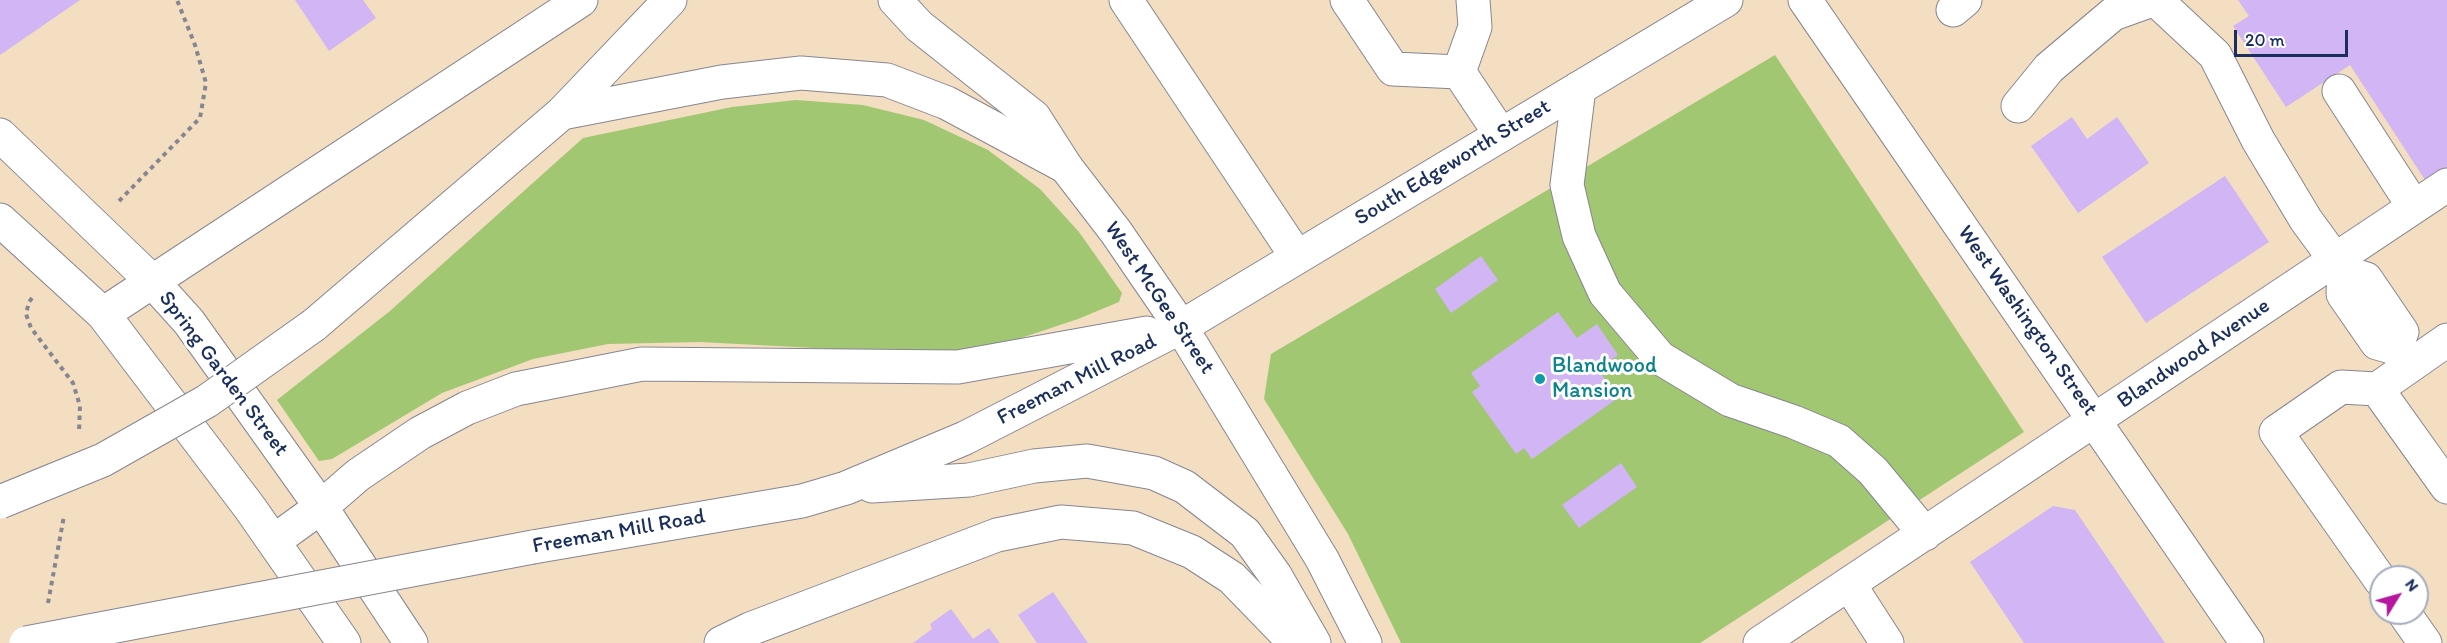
<!DOCTYPE html>
<html>
<head>
<meta charset="utf-8">
<style>
  body { margin:0 }
  #map { position:relative; width:2447px; height:643px; overflow:hidden; background:#f3dec1; font-family:Itim,sans-serif }
  canvas { display:block }
  .north { position:absolute; left:2369px; top:565px; width:60px; height:60px; box-sizing:border-box; background:#fff; border:2px solid #a4acbf; border-radius:50%; rotate:53deg; font-size:16px; font-weight:700; line-height:24px; text-align:center; color:#1b2f5e }
  .north::after { content:''; display:block; margin:auto; width:21px; height:27px; background:#b5179e; clip-path:polygon(50% 0,100% 100%,50% 72%,0 100%) }
  .scale { position:absolute; left:2234px; top:30px; width:114px; height:27px; box-sizing:border-box; border:3px solid #1b2f5e; border-top:0; padding-left:8px; font-size:18px; line-height:21px; white-space:nowrap; color:#1b2f5e; -webkit-text-stroke:4px #fff; paint-order:stroke }
</style>
</head>
<body>
<div id="map">
<canvas width="2447" height="643"></canvas>
<div class="north">N</div>
<div class="scale">20 m</div>
</div>
<script>
const ctx = document.querySelector('canvas').getContext('2d');
ctx.lineJoin = 'round';
function fill(path, color) { ctx.fillStyle = color; ctx.fill(path, 'evenodd'); }
const shape = rows => new Path2D(rows.map(r => 'M' + r).join(''));
function stroke(path, color, width, dash) { ctx.strokeStyle = color; ctx.lineWidth = width; ctx.lineCap = dash ? 'butt' : 'round'; ctx.setLineDash(dash || []); ctx.stroke(path); }
function label(font, color, halo, rows, align = 'center') {
  ctx.font = font + ' Itim,sans-serif'; ctx.lineWidth = 6; ctx.setLineDash([]); ctx.textBaseline = 'middle'; ctx.strokeStyle = halo; ctx.fillStyle = color; for (const [text, x, y, turn = 0] of rows) {
    ctx.save(); ctx.translate(x, y); ctx.rotate((+turn || 0) * Math.PI / 180); ctx.textAlign = isNaN(turn) ? turn : align; if (halo) ctx.strokeText(text, 0, 0); ctx.fillText(text, 0, 0); ctx.restore();
  }
}
fill(shape([
  [1775,55,2024,432,1700,643,1401,643,1348,534,1264,399,1271,354],
  [796,100,863,105,924,120,988,150,1040,189,1079,232,1122,293,1119,302,1078,319,1000,345,928,354,700,342,608,344,533,359,442,393,332,459,319,461,277,400,390,311,583,138,732,107]
]), '#a1c772');
fill(shape([
  [0,0,80,0,0,55],
  [295,0,363,0,376,18,329,51],
  [2238,0,2447,0,2447,175,2429,186,2350,65,2286,107,2233,26,2249,16],
  [2072,117,2087,139,2117,117,2149,163,2078,213,2031,146],
  [2225,176,2269,242,2146,323,2102,257],
  [1481,256,1498,280,1451,313,1435,289],
  [1558,312,1577,338,1597,324,1618,355,1598,369,1618,398,1532,459,1524,448,1516,454,1472,392,1480,386,1471,373],
  [1621,463,1637,487,1579,528,1562,505],
  [2053,506,2075,510,2165,643,2024,643,1970,562],
  [1053,592,1088,643,1037,643,1018,615],
  [951,609,973,639,989,628,1000,643,913,643,932,629,930,624]
]), '#d1b5f4');
const minor = shape([
  [895,0,919,26,1034,117,1066,167,1116,232,1181,327,1322,559,1365,643],
  [1126,0,1297,257],
  [1347,0,1393,69,1459,72],
  [1805,0,2247,643],
  [2156,0,2215,55,2258,140,2306,220,2344,272],
  [1953,10,1965,0],
  [1459,72,1501,135],
  [1459,72,1475,27,1473,0],
  [1579,88,1567,185,1579,236,1605,293,1660,358,1730,400,1794,422,1839,441,1873,471,1925,534],
  [2339,91,2414,207],
  [2018,106,2049,68,2113,14,2152,0],
  [2395,348,2402,332,2366,279,2344,272,2343,294,2377,343,2395,348,2408,366],
  [2377,389,2447,487],
  [2381,581,2276,432,2341,387,2377,389,2447,340],
  [1849,584,1887,643],
  [2404,613,2425,643],
  [721,643,750,629,997,535,1061,522,1133,528,1192,552,1232,578,1295,643],
  [1760,643,2447,185]
]);
const major = shape([
  [562,113,722,82,801,73,887,80,947,103,1066,167],
  [0,135,152,281,189,322,321,507,411,643],
  [0,220,103,314,250,508,344,643],
  [103,314,581,0],
  [314,325,562,113,670,0],
  [872,486,969,480,1034,466,1087,461,1154,473,1185,487,1245,533,1275,575,1314,643],
  [274,541,321,507,358,475,420,433,467,408,516,389,642,364,958,367,1147,333],
  [533,547,802,501,846,488,965,438,1181,327,1726,0]
]);
stroke(minor, '#878690', 35);
stroke(major, '#878690', 35);
stroke(shape([
  [119,201,200,118,206,83,195,45,177,0],
  [32,298,29,302,26,314,31,328,73,383,80,406,79,432],
  [48,603,64,516]
]), '#878690', 4, [4.5, 4.5]);
stroke(minor, '#fff', 33);
stroke(major, '#fff', 33);
const majorBridge = shape([
  [0,502,103,460,207,401,314,325],
  [26,643,533,547]
]);
stroke(majorBridge, '#878690', 35, []);
stroke(majorBridge, '#fff', 33);
for (const [x, y, r, color] of [
  [1540,379,6,"#0f9aa8"]
]) { const dot = new Path2D(); dot.arc(x, y, r, 0, 2 * Math.PI); ctx.fillStyle = color; ctx.fill(dot); stroke(dot, '#fff', 2); }
label('22px', '#1b2f5e', '#fff', [
  ["South Edgeworth Street",1453,163,-31],
  ["West McGee Street",1159,298,56],
  ["West Washington Street",2027,321,55],
  ["Blandwood Avenue",2194,354,-34],
  ["Spring Garden Street",223,374,53],
  ["Freeman Mill Road",1077,380,-27],
  ["Freeman Mill Road",619,532,-10]
]);
label('22px', '#0d838f', '#fff', [
  ["Blandwood",1552,366],
  ["Mansion",1552,391]
], 'left');
</script>
</body>
</html>
